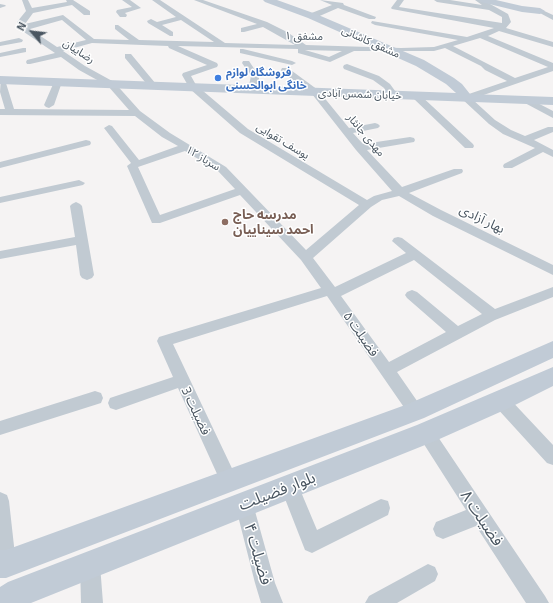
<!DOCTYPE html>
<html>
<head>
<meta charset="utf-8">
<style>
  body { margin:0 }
  #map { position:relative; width:553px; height:603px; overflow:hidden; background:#f5f3f3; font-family:"Exo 2",sans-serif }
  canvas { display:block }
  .north { position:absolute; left:12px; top:12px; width:40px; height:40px; -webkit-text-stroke:3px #fff; paint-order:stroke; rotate:298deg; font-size:11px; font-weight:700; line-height:16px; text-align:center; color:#4a5661 }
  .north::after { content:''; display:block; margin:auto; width:14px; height:18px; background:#4a5661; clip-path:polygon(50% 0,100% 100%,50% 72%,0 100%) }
</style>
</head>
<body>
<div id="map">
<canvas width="553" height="603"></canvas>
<div class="north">N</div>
</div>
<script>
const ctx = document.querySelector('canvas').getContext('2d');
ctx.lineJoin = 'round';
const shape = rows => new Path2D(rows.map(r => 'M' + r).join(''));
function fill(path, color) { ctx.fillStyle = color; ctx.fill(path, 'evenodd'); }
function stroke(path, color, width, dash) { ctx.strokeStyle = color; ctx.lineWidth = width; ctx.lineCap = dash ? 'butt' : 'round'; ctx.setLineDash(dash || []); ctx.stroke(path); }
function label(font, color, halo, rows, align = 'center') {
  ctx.font = font + ' "Exo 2","Noto Sans Arabic",sans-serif'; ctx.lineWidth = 3; ctx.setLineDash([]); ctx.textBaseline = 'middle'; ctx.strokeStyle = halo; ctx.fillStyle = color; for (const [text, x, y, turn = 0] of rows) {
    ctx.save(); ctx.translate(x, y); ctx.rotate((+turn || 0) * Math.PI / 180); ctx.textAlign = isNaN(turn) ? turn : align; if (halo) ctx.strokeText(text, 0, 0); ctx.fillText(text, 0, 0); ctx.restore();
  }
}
fill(shape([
  [22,0,28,0,32,8,67,2,66,0,73,0,90,11,90,15,84,15,72,5,33,13,25,24,63,15,94,39,129,40,115,29,115,25,118,25,139,40,214,42,181,20,162,25,173,32,173,36,170,36,148,23,147,21,151,19,157,22,176,17,152,0,160,0,225,43,295,45,263,27,244,32,241,32,241,28,257,24,194,0,203,0,267,22,287,32,306,45,401,48,434,47,458,40,375,25,371,23,372,21,467,37,494,28,392,9,391,8,397,0,404,0,399,7,502,23,502,17,489,10,437,2,434,0,450,0,482,5,475,0,483,0,508,14,511,22,506,28,553,42,553,47,499,31,488,36,553,63,553,71,472,99,495,120,511,130,525,136,548,127,553,127,553,132,534,140,553,150,553,157,543,152,512,168,504,168,503,166,504,164,535,148,503,134,489,124,461,98,463,96,507,81,485,70,481,66,445,48,434,51,354,51,330,62,298,53,298,49,178,46,217,63,218,65,217,67,191,76,196,85,248,129,367,200,374,196,392,191,356,150,312,94,282,72,281,70,282,68,288,68,318,90,349,128,375,123,378,124,380,126,378,128,353,133,363,144,410,137,414,138,415,140,414,142,367,150,402,187,454,169,462,169,463,171,462,173,409,193,441,210,553,265,553,275,433,216,399,196,382,200,371,207,313,258,335,287,406,253,392,241,394,238,398,237,402,238,495,309,553,287,553,297,495,320,397,372,424,411,422,416,416,418,410,416,327,296,173,344,238,481,235,487,229,490,223,487,178,388,116,410,110,408,108,403,110,398,173,377,157,341,159,337,321,288,301,260,240,195,160,223,152,223,127,166,131,163,104,128,109,125,112,126,139,160,178,146,162,137,135,116,0,115,0,109,5,109,0,92,1,77,5,80,14,109,129,110,108,86,79,70,61,57,30,64,27,64,26,62,27,60,55,53,21,30,17,25,17,22,26,11,22,0],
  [62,20,86,40,57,47,30,29,62,20],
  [480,38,548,67,515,78,453,46,480,38],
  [92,43,168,46,169,48,207,65,183,73,182,75,190,89,240,133,359,205,306,250,226,167,170,133,140,111,114,82,85,66,63,51,92,43],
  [305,50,342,51,329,57,305,50],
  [185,151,218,171,235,189,160,215,138,167,185,151],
  [414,260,482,314,458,326,417,292,412,290,407,292,405,295,407,298,446,332,389,362,341,296,414,260],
  [122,0,130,0,141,8,125,13,127,15,126,17,120,17,116,12,117,10,132,7,122,0],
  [320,0,343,3,344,5,376,17,375,19,369,19,338,8,315,18,309,18,309,14,332,5,320,0],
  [0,4,5,5,6,6,0,8,0,4],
  [540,9,553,15,553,20,538,12,536,11,540,9],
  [19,38,23,40,22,42,0,46,0,42,19,38],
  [23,48,26,48,26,52,0,57,0,53,23,48],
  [240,49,243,49,292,61,296,63,292,65,240,53,240,49],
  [125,54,131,54,156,84,157,86,156,88,150,88,125,58,125,54],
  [243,61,249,61,259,76,259,81,255,92,249,92,248,90,251,76,242,63,243,61],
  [347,64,379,76,390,84,398,95,393,98,390,97,384,88,373,80,344,69,343,67,344,65,347,64],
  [58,79,62,82,54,105,49,108,46,107,44,105,54,82,58,79],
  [416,93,419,94,473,144,474,146,473,148,465,148,413,98,411,96,416,93],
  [526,97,553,111,553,118,523,102,521,100,523,98,526,97],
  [86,140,90,141,91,143,90,145,0,168,0,162,86,140],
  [79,180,85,183,83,185,0,203,0,197,79,180],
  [76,202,80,204,82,206,94,275,92,278,87,280,82,278,80,275,76,245,0,259,0,251,75,237,70,206,72,204,76,202],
  [95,391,101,393,103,398,101,403,0,435,0,421,95,391],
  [501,394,507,396,553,445,553,465,547,463,495,406,493,401,495,396,501,394],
  [426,425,432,428,545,596,549,603,526,603,476,526,443,539,436,536,433,529,436,522,466,510,420,438,417,433,420,428,426,425],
  [289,477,296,480,317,530,381,499,388,501,390,508,388,515,312,553,305,550,280,486,282,480,289,477],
  [0,492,7,495,9,501,16,564,13,571,6,574,0,572,0,492],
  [244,495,251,498,253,504,275,583,283,603,261,603,255,583,235,504,237,498,244,495],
  [90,555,97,558,100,565,103,603,81,603,80,565,83,558,90,555],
  [428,564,435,567,438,574,435,581,397,603,365,603,369,596,428,564]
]), '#c1cad2');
fill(shape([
  [263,0,277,0,316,14,424,60,454,78,462,84,470,94,553,97,553,105,0,84,0,76,456,93,446,84,416,66,308,18,265,2,263,0],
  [479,0,496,0,522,6,540,8,545,11,540,14,522,12,481,2,479,0],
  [553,341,553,358,424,418,6,578,0,578,0,550,6,550,408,404,553,341],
  [553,367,553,386,509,408,435,441,31,603,0,603,0,587,8,582,417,425,553,367]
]), '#c1cbd6');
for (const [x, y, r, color] of [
  [218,78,4,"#3f7fe0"],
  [225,222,4,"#8d6e63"]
]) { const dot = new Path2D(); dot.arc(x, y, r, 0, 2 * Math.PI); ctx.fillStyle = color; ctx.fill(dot); stroke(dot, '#fff', 1.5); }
label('11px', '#4a5661', '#fff', [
  ["مشفق ۱",304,36,1],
  ["مشفق کاشانی",371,42,24],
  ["رضاییان",79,51,33],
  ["خیابان شمس آبادی",360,94,2],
  ["مهدی جانثار",366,135,50],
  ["یوسف تقوایی",283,141,31],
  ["سرباز ۱۲",203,158,31]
]);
label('bold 11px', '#366cbe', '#fff', [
  ["فروشگاه لوازم",226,72],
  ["خانگی ابوالحسنی",226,85]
], 'left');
label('bold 13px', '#785e54', '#fff', [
  ["مدرسه حاج",233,215],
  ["احمد سیناییان",233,230]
], 'left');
label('13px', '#4a5661', '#fff', [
  ["بهار آزادی",482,219,26],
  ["فضیلت ۵",361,334,55],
  ["فضیلت 3",196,411,65]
]);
label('16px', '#4a5661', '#fff', [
  ["بلوار فضیلت",277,491,-21],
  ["فضیلت ۸",482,518,56],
  ["فضیلت ۴",258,554,74]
]);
</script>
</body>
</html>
